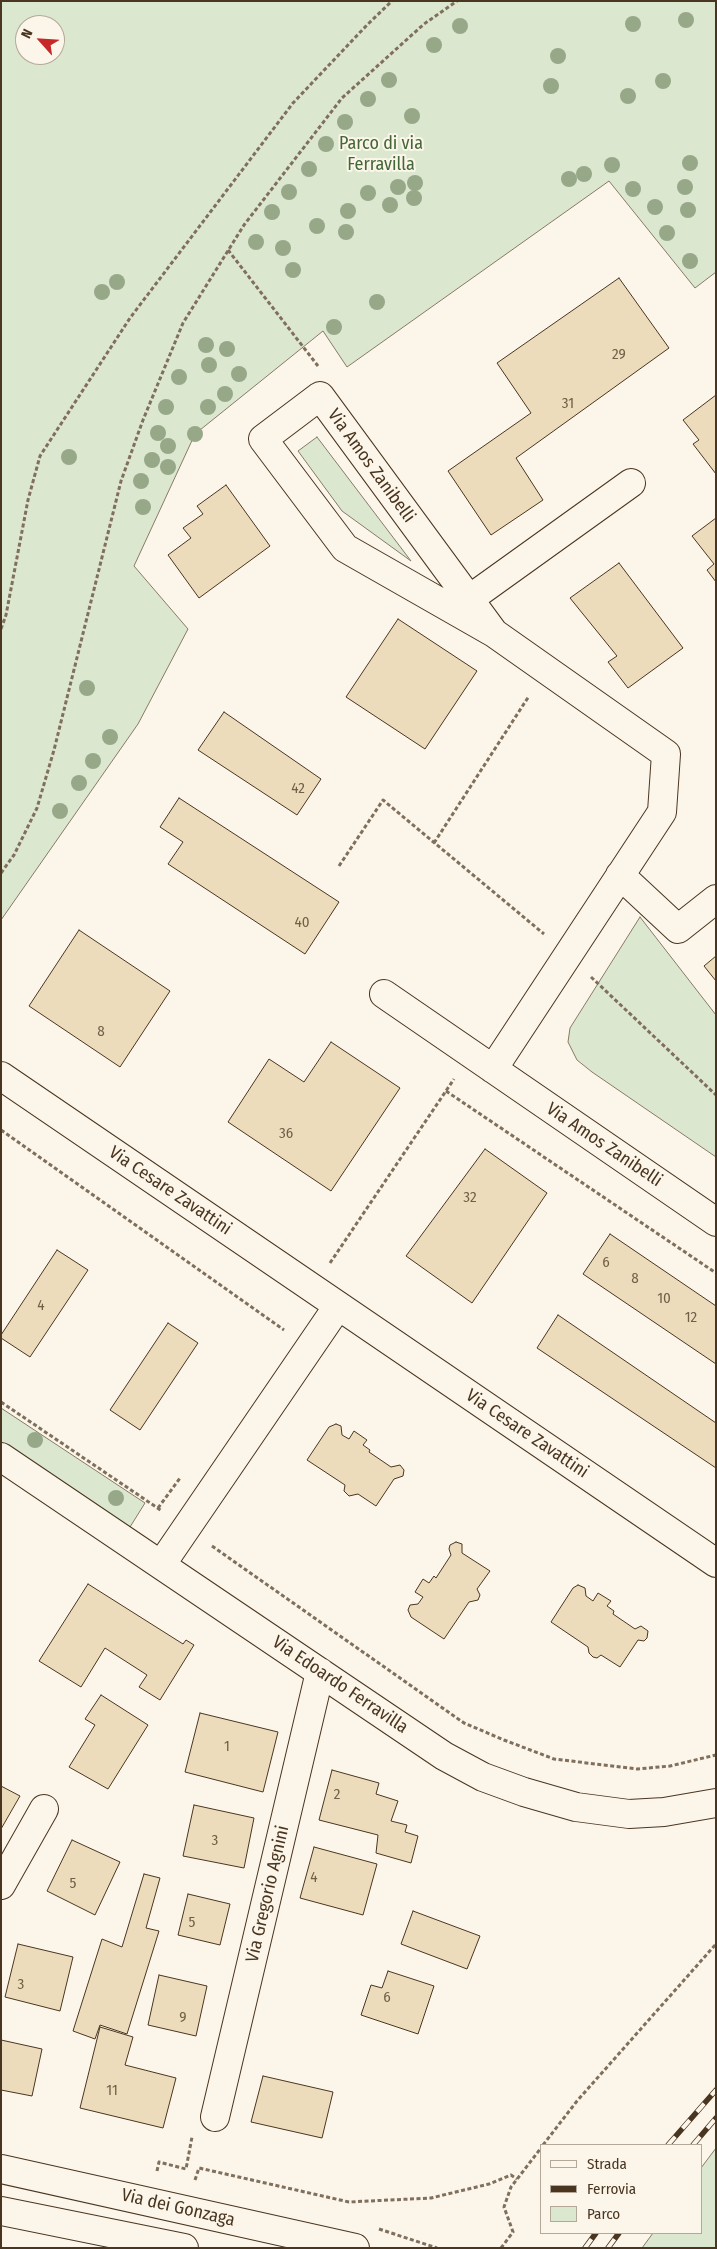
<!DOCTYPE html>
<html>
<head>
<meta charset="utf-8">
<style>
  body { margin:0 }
  #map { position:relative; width:717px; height:2249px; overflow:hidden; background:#fbf6e9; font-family:"Fira Sans Condensed",sans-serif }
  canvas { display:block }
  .frame { position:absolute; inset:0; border:2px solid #4a3520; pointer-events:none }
  .legend { position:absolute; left:540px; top:2144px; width:162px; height:90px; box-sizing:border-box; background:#fbf6e9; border:1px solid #b4a999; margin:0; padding:6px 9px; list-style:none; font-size:15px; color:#4a3520 }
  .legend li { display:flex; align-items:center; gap:10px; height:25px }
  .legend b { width:25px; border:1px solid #b4a999 }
  .north { position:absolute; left:15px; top:15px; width:50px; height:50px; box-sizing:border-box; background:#fbf6e9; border:1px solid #b4a999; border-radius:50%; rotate:296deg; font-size:14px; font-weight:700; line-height:20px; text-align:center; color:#4a3520 }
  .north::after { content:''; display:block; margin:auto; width:18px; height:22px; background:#c62828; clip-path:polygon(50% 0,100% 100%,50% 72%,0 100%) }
</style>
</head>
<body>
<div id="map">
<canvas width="717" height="2249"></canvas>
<div class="frame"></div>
<ul class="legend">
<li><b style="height:6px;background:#fbf6e9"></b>Strada</li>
<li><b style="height:6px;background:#4a3520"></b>Ferrovia</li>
<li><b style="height:14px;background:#dce7d0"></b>Parco</li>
</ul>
<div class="north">N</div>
</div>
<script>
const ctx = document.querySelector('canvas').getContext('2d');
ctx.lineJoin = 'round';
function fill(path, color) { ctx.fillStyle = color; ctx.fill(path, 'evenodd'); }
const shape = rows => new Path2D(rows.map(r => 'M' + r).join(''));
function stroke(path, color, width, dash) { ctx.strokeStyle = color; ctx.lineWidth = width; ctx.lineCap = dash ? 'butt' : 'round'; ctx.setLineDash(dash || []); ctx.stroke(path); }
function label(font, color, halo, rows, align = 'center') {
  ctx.font = font + ' "Fira Sans Condensed",sans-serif'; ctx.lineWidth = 4; ctx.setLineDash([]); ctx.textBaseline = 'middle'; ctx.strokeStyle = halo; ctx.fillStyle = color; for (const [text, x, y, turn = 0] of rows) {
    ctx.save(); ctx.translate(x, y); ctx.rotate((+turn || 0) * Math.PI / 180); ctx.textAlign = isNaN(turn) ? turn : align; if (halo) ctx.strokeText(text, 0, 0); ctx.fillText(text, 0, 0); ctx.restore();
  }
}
const green = shape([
  [1,1,716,1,716,272,695,288,609,181,347,367,323,331,195,434,134,566,188,629,138,724,1,920,1,1],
  [25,25,55,25,55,55,25,55,25,25],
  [317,437,411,561,342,511,298,451,317,437],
  [640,917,716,1015,716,1157,592,1072,577,1060,568,1042,570,1028,640,917],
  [1,1408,145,1503,130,1527,1,1442,1,1408],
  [716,2148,716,2248,642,2248,653,2233,701,2233,701,2168,716,2148]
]);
fill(green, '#dce7d0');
stroke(green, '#887966', 1);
const building = shape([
  [619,278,669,348,516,458,543,500,491,535,448,471,531,413,497,363,619,278],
  [716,395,716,474,693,444,699,440,683,420,716,395],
  [226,485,270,546,199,598,168,555,191,538,183,528,203,514,197,506,226,485],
  [716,518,716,582,707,570,714,564,692,536,716,518],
  [619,563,683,648,628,688,608,662,617,656,570,598,619,563],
  [398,619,477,671,425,749,346,697,398,619],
  [224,712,321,779,297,815,198,750,224,712],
  [179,798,339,902,305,954,168,864,183,842,160,827,179,798],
  [79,930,170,991,120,1067,29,1006,79,930],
  [716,956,716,981,704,966,716,956],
  [331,1042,400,1088,331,1191,228,1122,269,1059,304,1082,331,1042],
  [485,1149,547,1193,472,1303,406,1256,485,1149],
  [610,1234,716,1306,716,1364,583,1274,610,1234],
  [57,1250,88,1270,30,1357,1,1338,1,1335,57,1250],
  [558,1315,716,1423,716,1468,537,1348,558,1315],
  [168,1323,198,1343,140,1430,110,1410,168,1323],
  [336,1424,341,1426,342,1435,349,1439,354,1431,367,1440,363,1445,370,1450,369,1452,391,1467,400,1465,404,1470,403,1476,394,1479,376,1506,358,1494,349,1496,344,1491,345,1485,307,1460,329,1427,336,1424],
  [456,1542,462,1544,462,1553,490,1571,477,1589,480,1595,478,1600,469,1602,444,1639,411,1617,408,1610,410,1605,418,1604,423,1597,415,1592,423,1579,429,1583,434,1576,436,1578,451,1555,449,1549,450,1545,456,1542],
  [88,1584,183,1644,186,1640,194,1645,160,1700,139,1687,147,1675,105,1648,81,1687,39,1661,88,1584],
  [578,1585,585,1588,586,1596,593,1601,598,1593,611,1601,607,1606,614,1611,613,1614,635,1629,641,1626,648,1631,647,1638,644,1641,638,1640,620,1667,601,1655,597,1658,593,1657,589,1653,588,1647,551,1622,573,1588,578,1585],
  [101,1695,148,1725,108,1789,69,1767,95,1725,85,1719,101,1695],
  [200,1713,278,1732,263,1792,185,1772,200,1713],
  [332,1770,379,1783,376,1794,398,1801,391,1821,407,1825,405,1832,418,1836,411,1863,376,1853,378,1835,319,1820,332,1770],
  [1,1786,20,1796,1,1829,1,1786],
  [194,1805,254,1818,244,1868,183,1856,194,1805],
  [72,1840,120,1862,95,1915,47,1891,72,1840],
  [314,1847,377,1864,363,1915,300,1898,314,1847],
  [144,1874,160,1878,146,1928,159,1931,127,2034,100,2025,95,2039,73,2031,102,1939,122,1947,144,1874],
  [188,1894,230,1904,220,1945,178,1935,188,1894],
  [413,1911,480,1936,467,1969,401,1944,413,1911],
  [18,1944,73,1957,60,2011,5,1997,18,1944],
  [388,1971,434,1986,418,2034,361,2015,371,1985,382,1988,388,1971],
  [159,1975,207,1986,196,2036,148,2025,159,1975],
  [100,2027,133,2037,125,2065,176,2078,163,2128,80,2108,100,2027],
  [1,2040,42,2049,32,2096,1,2090,1,2040],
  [263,2076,333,2092,322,2138,251,2122,263,2076]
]);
fill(building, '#ecdcbc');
stroke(building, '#4a3520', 1);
const minor = shape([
  [468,600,631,483],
  [620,875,678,929,716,899],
  [384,994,716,1222],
  [493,1069,662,812,666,754,494,633,320,396,263,439,345,548,494,633],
  [1,1076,716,1563],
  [1,1457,444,1756,483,1777,524,1792,576,1807,629,1814,664,1812,716,1803],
  [161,1565,338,1306],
  [1,1885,44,1809],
  [215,2117,320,1672],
  [1,2211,184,2248]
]);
const secondary = shape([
  [1,2169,355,2248]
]);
stroke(minor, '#4a3520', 30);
stroke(secondary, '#4a3520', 30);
stroke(shape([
  [228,250,318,366],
  [1,629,6,615,28,500,40,456,130,318,293,103,367,25,392,1],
  [434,843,529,696],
  [339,866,383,800,544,934],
  [1,873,14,855,37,808,54,750,121,481,143,420,183,323,244,225,342,98,424,24,457,1],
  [591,977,716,1095],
  [446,1091,716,1273],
  [1,1130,284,1330],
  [330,1263,454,1079],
  [1,1402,162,1511],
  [158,1508,180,1478],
  [212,1546,464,1723,504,1740,554,1759,637,1769,670,1766,716,1755],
  [543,2145,577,2101,716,1944],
  [157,2171,159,2162,186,2169,192,2137],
  [195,2180,199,2168,349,2202,431,2198,489,2184,511,2175,517,2179],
  [379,2229,437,2248],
  [501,2248,513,2232,504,2207,511,2187,541,2148]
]), '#7f6f5c', 3, [4, 2.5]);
stroke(minor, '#fbf6e9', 28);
stroke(secondary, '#fbf6e9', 28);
const rail = shape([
  [668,2145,716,2090],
  [693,2145,716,2118],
  [585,2248,596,2233],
  [608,2248,619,2233]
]);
stroke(rail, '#4a3520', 5.5);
stroke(rail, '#fbf6e9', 4, [11]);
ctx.fillStyle = '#96a887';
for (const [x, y] of [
  [686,20],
  [633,24],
  [460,26],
  [434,45],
  [558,56],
  [389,80],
  [663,81],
  [551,86],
  [628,96],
  [368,99],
  [412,116],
  [345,122],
  [326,144],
  [690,163],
  [612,165],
  [309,169],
  [584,174],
  [569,179],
  [415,183],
  [398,187],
  [685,187],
  [633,189],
  [289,192],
  [368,193],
  [414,198],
  [390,205],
  [655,207],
  [688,210],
  [348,211],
  [272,212],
  [317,226],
  [346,232],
  [667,233],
  [256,242],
  [283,248],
  [690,261],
  [293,270],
  [117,282],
  [102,292],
  [377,302],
  [334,327],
  [206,345],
  [227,349],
  [209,365],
  [239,374],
  [179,377],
  [225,394],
  [166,407],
  [208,407],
  [158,433],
  [195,434],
  [168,446],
  [69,457],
  [152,460],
  [168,467],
  [141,481],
  [143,507],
  [87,688],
  [110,737],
  [93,761],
  [79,783],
  [60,811],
  [35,1440],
  [116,1498]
]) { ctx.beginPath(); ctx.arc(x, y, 8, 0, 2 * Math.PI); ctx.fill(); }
label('15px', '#725f47', null, [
  ["29",619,355],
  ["31",568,404],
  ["42",298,789],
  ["40",302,923],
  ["8",101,1032],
  ["36",286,1134],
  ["32",470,1198],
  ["6",606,1263],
  ["8",635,1279],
  ["10",664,1299],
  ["4",41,1306],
  ["12",691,1318],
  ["1",227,1747],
  ["2",337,1795],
  ["3",215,1841],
  ["4",314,1878],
  ["5",73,1884],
  ["5",192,1923],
  ["3",21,1985],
  ["6",387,1998],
  ["9",183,2018],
  ["11",112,2091]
]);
label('18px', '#436837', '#fbf6e9', [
  ["Parco di via",381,144],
  ["Ferravilla",381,165]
]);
label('18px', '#4a3520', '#fbf6e9', [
  ["Via Amos Zanibelli",371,466,54],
  ["Via Amos Zanibelli",604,1145,34],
  ["Via Cesare Zavattini",170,1191,34],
  ["Via Cesare Zavattini",527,1434,34],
  ["Via Edoardo Ferravilla",340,1685,34],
  ["Via Gregorio Agnini",268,1894,-77],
  ["Via dei Gonzaga",178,2208,13]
]);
</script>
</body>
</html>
